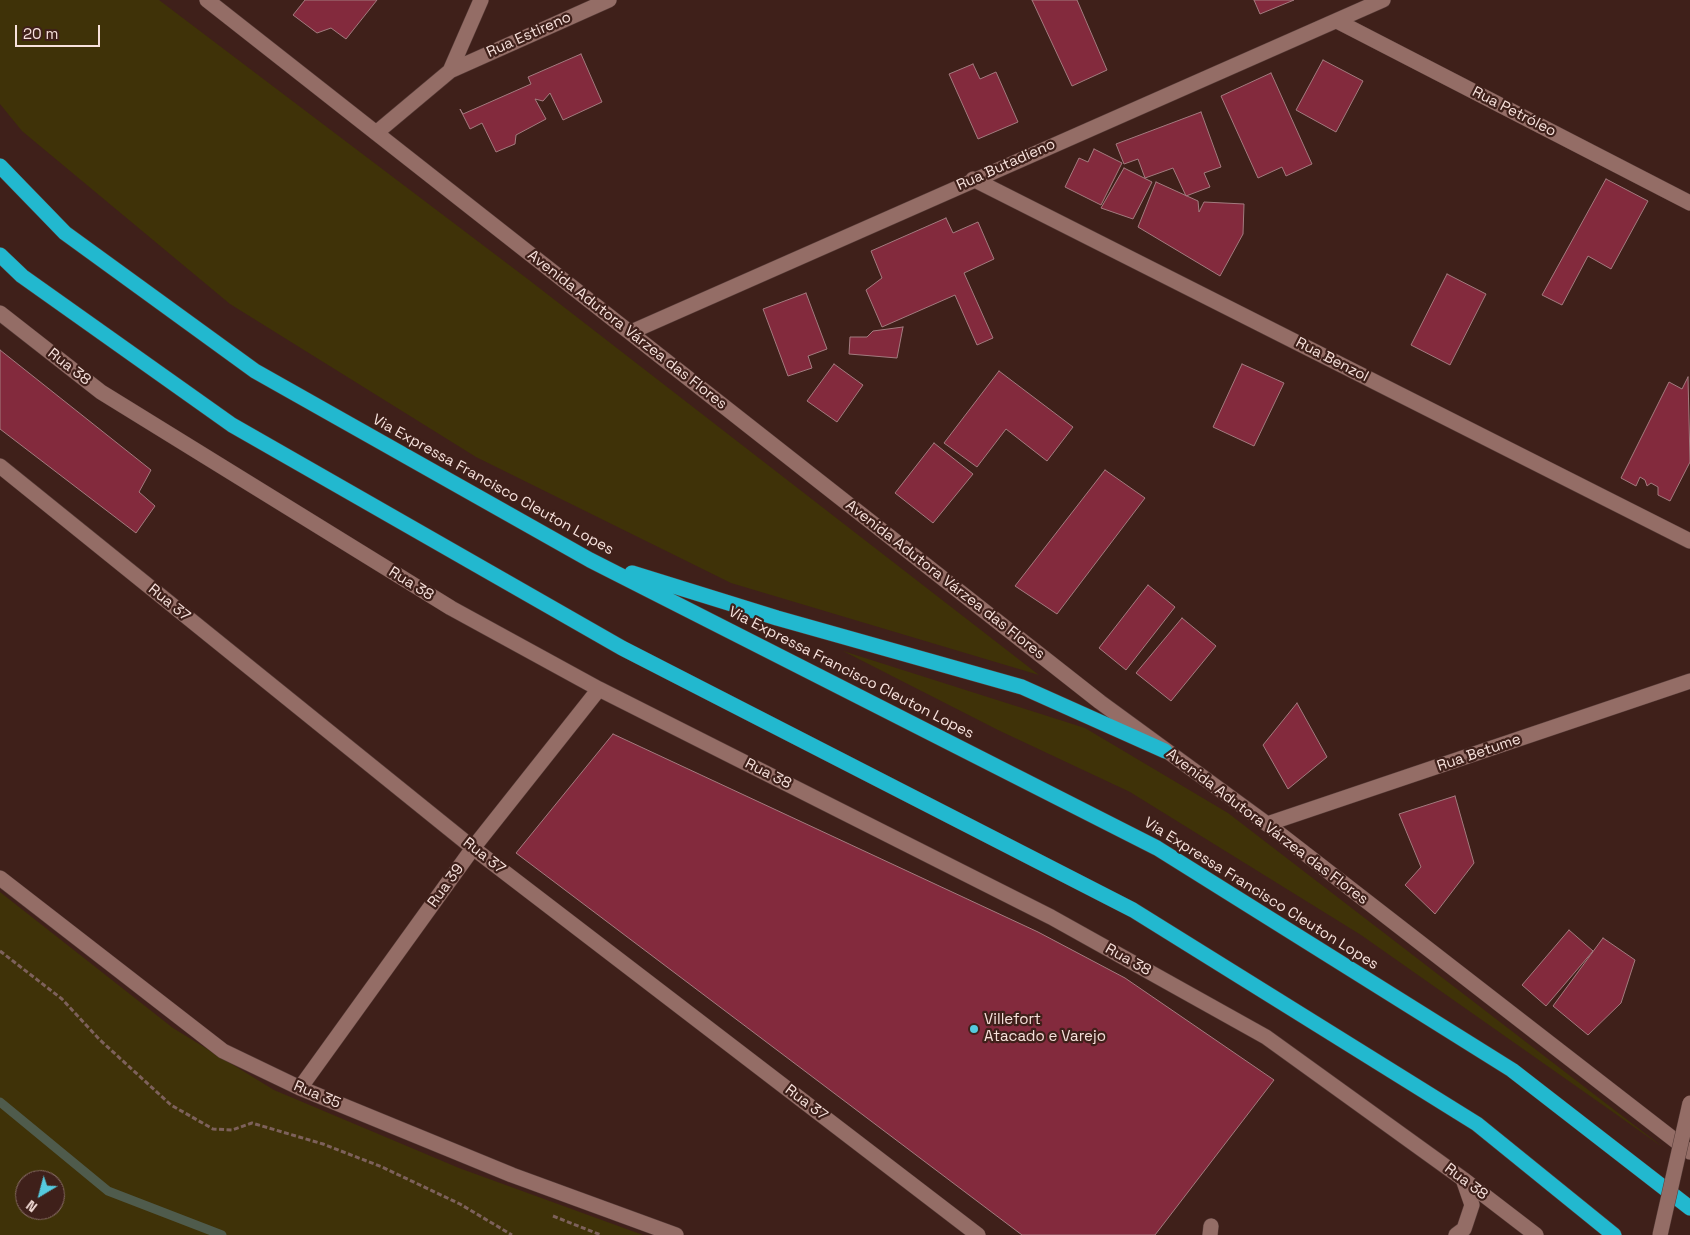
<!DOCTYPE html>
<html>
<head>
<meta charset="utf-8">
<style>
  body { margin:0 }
  #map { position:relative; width:1690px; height:1235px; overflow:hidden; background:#3f201a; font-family:"Space Grotesk",sans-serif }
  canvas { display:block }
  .north { position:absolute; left:15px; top:1170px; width:50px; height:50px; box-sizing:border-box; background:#3f201a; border:1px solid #896d68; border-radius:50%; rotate:217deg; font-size:14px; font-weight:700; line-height:20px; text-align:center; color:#f7e1dc }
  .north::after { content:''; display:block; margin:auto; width:18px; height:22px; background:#55cadf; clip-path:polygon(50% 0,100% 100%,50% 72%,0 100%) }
  .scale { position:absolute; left:15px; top:25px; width:85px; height:22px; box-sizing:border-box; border:2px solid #f7e1dc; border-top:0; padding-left:6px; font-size:15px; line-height:18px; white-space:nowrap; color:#f7e1dc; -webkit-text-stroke:4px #3f201a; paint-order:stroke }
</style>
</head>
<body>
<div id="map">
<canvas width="1690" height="1235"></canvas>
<div class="north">N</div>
<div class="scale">20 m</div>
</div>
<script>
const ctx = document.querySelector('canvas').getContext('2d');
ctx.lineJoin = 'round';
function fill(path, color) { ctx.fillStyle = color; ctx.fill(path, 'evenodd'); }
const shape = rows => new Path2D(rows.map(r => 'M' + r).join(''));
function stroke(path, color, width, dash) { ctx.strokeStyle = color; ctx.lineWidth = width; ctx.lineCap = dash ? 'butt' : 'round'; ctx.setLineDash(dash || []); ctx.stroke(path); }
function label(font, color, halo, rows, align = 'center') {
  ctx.font = font + ' "Space Grotesk",sans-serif'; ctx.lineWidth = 4.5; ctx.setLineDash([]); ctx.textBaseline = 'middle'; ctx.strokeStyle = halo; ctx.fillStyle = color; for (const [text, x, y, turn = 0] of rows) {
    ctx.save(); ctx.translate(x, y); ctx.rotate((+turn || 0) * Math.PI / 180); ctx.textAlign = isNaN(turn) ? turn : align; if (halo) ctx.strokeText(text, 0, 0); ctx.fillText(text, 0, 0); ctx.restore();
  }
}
fill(shape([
  [0,0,159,0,529,280,1039,675,731,583,476,457,230,304,22,131,0,104],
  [843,651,1085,728,1228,813,1664,1148,1361,935,1130,792,998,730],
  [0,892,173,1028,274,1090,459,1168,643,1235,0,1235],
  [25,1180,55,1180,55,1210,25,1210]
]), '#3f3208');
stroke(shape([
  [0,1102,108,1191,222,1235]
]), '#4f5b4c', 9);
const building = shape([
  [305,0,377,0,346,39,331,28,317,33,293,15,305,0],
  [1032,0,1077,0,1107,70,1072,86,1032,0],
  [1254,0,1294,0,1260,14,1254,0],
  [581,54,602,102,563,120,550,93,543,101,535,99,546,119,516,135,515,144,496,152,482,123,470,129,460,109,463,114,531,84,528,77,581,54],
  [1323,60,1363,81,1336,132,1296,110,1323,60],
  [973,64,980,79,996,72,1018,122,978,139,949,74,973,64],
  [1271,73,1312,164,1286,176,1282,167,1258,178,1221,96,1271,73],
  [1201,112,1221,167,1204,173,1210,187,1186,196,1173,168,1145,178,1138,159,1124,164,1116,144,1201,112],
  [1094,149,1122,163,1101,205,1065,187,1079,158,1088,162,1094,149],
  [1124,168,1152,182,1133,219,1101,208,1124,168],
  [1606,179,1648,201,1611,269,1588,256,1562,305,1542,295,1606,179],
  [1156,182,1198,201,1199,212,1204,202,1244,204,1243,234,1220,276,1138,227,1156,182],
  [946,218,953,233,978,222,994,259,964,273,993,338,977,345,955,295,882,327,866,290,882,278,871,251,946,218],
  [1447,274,1486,294,1450,365,1411,345,1447,274],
  [806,293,827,349,808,356,812,368,788,376,763,309,806,293],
  [903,327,897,358,849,354,850,337,867,337,873,331,903,327],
  [0,350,151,470,139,492,155,506,136,533,0,429,0,350],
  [834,364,863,385,837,422,807,401,834,364],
  [1242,364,1284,383,1254,446,1213,427,1242,364],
  [999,371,1073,427,1047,461,1006,429,977,467,944,443,999,371],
  [1688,377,1690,462,1670,501,1658,495,1658,487,1651,483,1647,486,1645,480,1640,477,1636,486,1621,478,1669,382,1682,389,1688,377],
  [934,443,973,474,933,523,895,493,934,443],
  [1105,470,1145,498,1057,614,1015,586,1105,470],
  [1148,585,1175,607,1126,670,1099,648,1148,585],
  [1182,618,1216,646,1171,701,1136,673,1182,618],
  [1297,703,1327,757,1288,789,1263,745,1297,703],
  [613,734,1038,932,1125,978,1274,1080,1155,1235,1022,1235,516,853,613,734],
  [1455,796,1474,863,1435,914,1405,885,1421,867,1399,814,1455,796],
  [1569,930,1593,951,1546,1006,1522,985,1569,930],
  [1603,938,1635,960,1621,1003,1588,1035,1553,1006,1603,938]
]);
fill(building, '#832a3d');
stroke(building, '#a37b7f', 1);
const minor = shape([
  [207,0,1100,702,1267,824,1690,1152],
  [1337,21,1690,203],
  [450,71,609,0],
  [376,133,450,71,481,0],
  [973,179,1690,541],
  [0,313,101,392,451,608,599,689,1051,917,1266,1037,1463,1179,1536,1235],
  [631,332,1383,0],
  [0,466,473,848,978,1235],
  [1267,824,1690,681],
  [0,878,223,1051,300,1088,512,1175,676,1235],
  [300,1088,473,848,599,689],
  [1210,1235,1211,1226],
  [1456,1235,1464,1229,1472,1205,1463,1179]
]);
const highway = shape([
  [0,166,65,233,255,371,590,560,1157,848,1512,1070,1690,1208],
  [0,255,22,276,232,425,622,648,1133,910,1477,1124,1614,1235],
  [632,573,777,618,1022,687,1165,751]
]);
stroke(minor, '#573c38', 16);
stroke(highway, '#573c38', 16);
stroke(shape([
  [0,951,62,999,100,1040,171,1105,213,1129,232,1130,252,1123,323,1144,382,1167,460,1204,512,1235],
  [553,1216,601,1235]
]), '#7d615b', 3, [5, 2.5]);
stroke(minor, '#946d66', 15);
stroke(highway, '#22b8cf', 15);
const minorBridge = shape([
  [1660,1235,1690,1103]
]);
stroke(minorBridge, '#573c38', 16, []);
stroke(minorBridge, '#946d66', 15);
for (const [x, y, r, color] of [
  [974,1029,5,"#55cadf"]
]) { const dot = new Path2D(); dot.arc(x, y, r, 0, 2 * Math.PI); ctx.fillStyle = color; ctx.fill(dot); stroke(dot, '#3f201a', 2); }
label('15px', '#f7e1dc', '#3f201a', [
  ["Rua Estireno",529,35,-24],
  ["Rua Petróleo",1514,112,27],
  ["Rua Butadieno",1006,165,-24],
  ["Avenida Adutora Várzea das Flores",627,330,38],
  ["Rua Benzol",1332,360,27],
  ["Rua 38",69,367,38],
  ["Via Expressa Francisco Cleuton Lopes",493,485,29],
  ["Avenida Adutora Várzea das Flores",945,580,38],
  ["Rua 38",411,584,32],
  ["Rua 37",169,603,39],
  ["Via Expressa Francisco Cleuton Lopes",851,673,27],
  ["Rua Betume",1479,753,-19],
  ["Rua 38",768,774,27],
  ["Avenida Adutora Várzea das Flores",1267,827,37],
  ["Rua 37",484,856,38],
  ["Rua 39",446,886,-54],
  ["Via Expressa Francisco Cleuton Lopes",1261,894,32],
  ["Rua 38",1128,960,29],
  ["Rua 35",317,1095,23],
  ["Rua 37",806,1103,37],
  ["Rua 38",1466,1182,37]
]);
label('15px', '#f7e1dc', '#3f201a', [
  ["Villefort",984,1020],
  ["Atacado e Varejo",984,1037]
], 'left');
</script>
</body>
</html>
